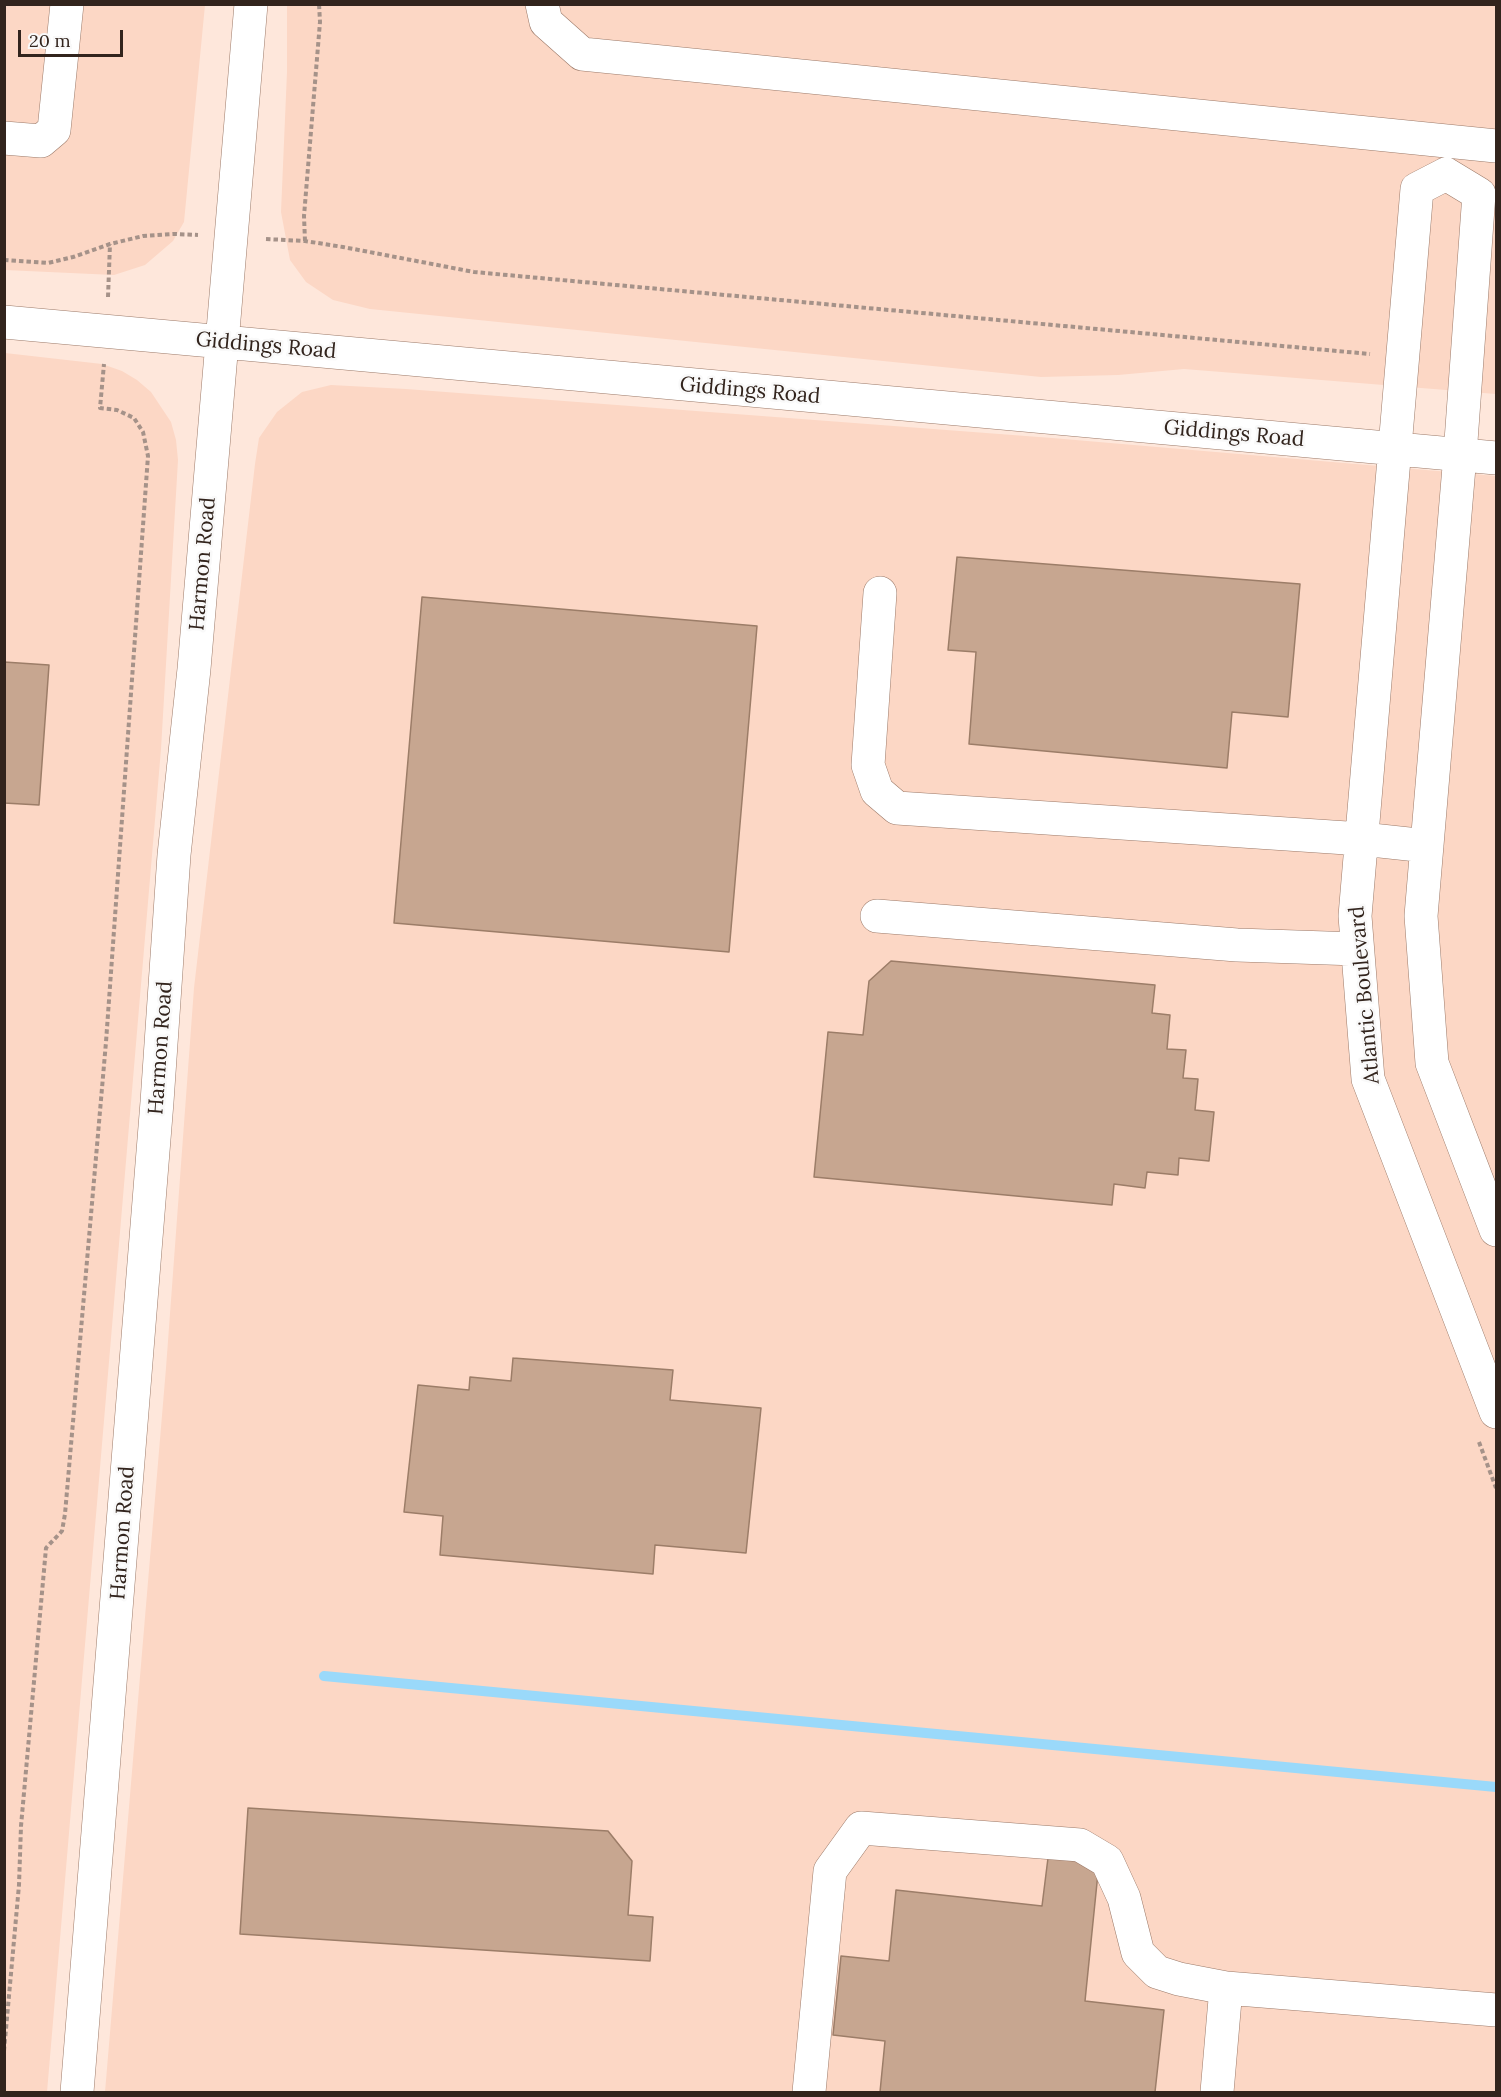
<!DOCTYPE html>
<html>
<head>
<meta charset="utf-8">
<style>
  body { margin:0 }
  #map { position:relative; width:1501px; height:2097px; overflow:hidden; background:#fee7db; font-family:Lora,serif }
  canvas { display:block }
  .frame { position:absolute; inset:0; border:6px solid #32241d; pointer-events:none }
  .scale { position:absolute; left:18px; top:30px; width:105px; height:27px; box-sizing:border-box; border:3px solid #32241d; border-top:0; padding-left:8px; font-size:18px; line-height:21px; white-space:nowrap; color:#32241d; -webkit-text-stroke:4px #f9f9f9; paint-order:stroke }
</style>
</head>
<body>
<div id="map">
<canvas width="1501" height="2097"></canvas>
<div class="frame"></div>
<div class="scale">20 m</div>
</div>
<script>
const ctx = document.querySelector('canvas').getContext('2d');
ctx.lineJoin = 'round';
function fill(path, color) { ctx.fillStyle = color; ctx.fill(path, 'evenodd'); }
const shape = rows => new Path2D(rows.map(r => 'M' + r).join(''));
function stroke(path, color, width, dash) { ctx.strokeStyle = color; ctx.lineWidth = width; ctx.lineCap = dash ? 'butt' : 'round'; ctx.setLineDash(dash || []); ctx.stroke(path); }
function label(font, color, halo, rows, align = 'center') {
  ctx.font = font + ' Lora,serif'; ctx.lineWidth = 5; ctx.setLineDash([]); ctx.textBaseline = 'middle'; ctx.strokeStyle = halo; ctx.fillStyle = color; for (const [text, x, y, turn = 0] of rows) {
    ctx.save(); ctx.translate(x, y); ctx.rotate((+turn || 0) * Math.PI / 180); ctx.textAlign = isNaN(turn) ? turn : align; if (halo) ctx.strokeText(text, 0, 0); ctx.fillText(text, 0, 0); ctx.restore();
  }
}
fill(shape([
  [4,5,205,5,184,222,173,241,145,265,114,275,5,270],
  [287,5,1496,5,1496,394,1184,369,1118,375,1041,377,370,309,333,300,306,282,290,260,281,212,287,72],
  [5,353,102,364,122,371,137,380,151,392,171,422,176,440,178,460,161,749,47,2092,5,2092],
  [331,385,406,389,1052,438,1496,476,1496,2092,105,2092,166,1368,194,988,255,464,259,438,277,412,302,392]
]), '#fcd7c5');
stroke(shape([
  [324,1676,1496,1787]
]), '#9ad9fa', 10);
const building = shape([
  [957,557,1300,584,1288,717,1232,712,1227,768,969,744,976,652,948,650,957,557],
  [422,597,757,626,729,952,394,923,422,597],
  [4,662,49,665,39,805,4,803,4,662],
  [891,961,1155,985,1152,1013,1170,1015,1167,1049,1186,1050,1183,1078,1198,1079,1195,1110,1214,1112,1209,1161,1179,1158,1178,1175,1147,1172,1145,1188,1114,1184,1112,1205,814,1177,828,1032,863,1035,869,981,891,961],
  [513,1358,673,1370,670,1400,761,1408,746,1553,655,1545,653,1574,440,1555,443,1516,404,1512,418,1385,469,1390,470,1377,511,1381,513,1358],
  [248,1808,608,1831,632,1861,628,1915,653,1917,650,1961,240,1934,248,1808],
  [1048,1858,1099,1863,1085,2001,1164,2010,1155,2092,880,2092,885,2041,833,2035,841,1956,889,1961,896,1890,1042,1906,1048,1858]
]);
fill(building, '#c7a690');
stroke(building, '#9c7d68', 1.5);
const minor = shape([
  [542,4,546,22,582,54,1496,146],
  [4,138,41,141,54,130,67,4],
  [1446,174,1417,189,1355,916,1368,1079,1496,1412],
  [1446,174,1479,194,1460,455,1421,916,1432,1063,1496,1230],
  [4,322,1496,458],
  [880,593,868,765,877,791,897,808,1362,839,1427,846],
  [877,916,1237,945,1357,949],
  [77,2092,157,1102,174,855,194,669,251,4],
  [809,2092,830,1871,861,1828,1080,1845,1107,1861,1124,1898,1138,1953,1157,1972,1179,1979,1226,1988,1496,2010],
  [1217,2092,1226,1988]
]);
stroke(minor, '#9c7a69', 34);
stroke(shape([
  [266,239,305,241,343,247,474,272,1370,354],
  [305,241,304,216,320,22,319,4],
  [4,260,48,263,73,257,110,244,143,236,174,234,198,235],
  [108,297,110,244],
  [1479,1442,1496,1488],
  [4,2051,19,1885,21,1826,46,1548,62,1531,65,1514,106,1042,148,456,143,432,134,418,117,410,100,408,104,364],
  [1496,2092,1496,2091]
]), '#a59289', 4, [4.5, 3]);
stroke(minor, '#fff', 33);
label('21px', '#32241d', '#f9f9f9', [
  ["Giddings Road",266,346,5],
  ["Giddings Road",750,391,5],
  ["Giddings Road",1234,434,5],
  ["Harmon Road",203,564,-85],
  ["Atlantic Boulevard",1365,995,-95],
  ["Harmon Road",161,1048,-86],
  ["Harmon Road",123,1533,-86]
]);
</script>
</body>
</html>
